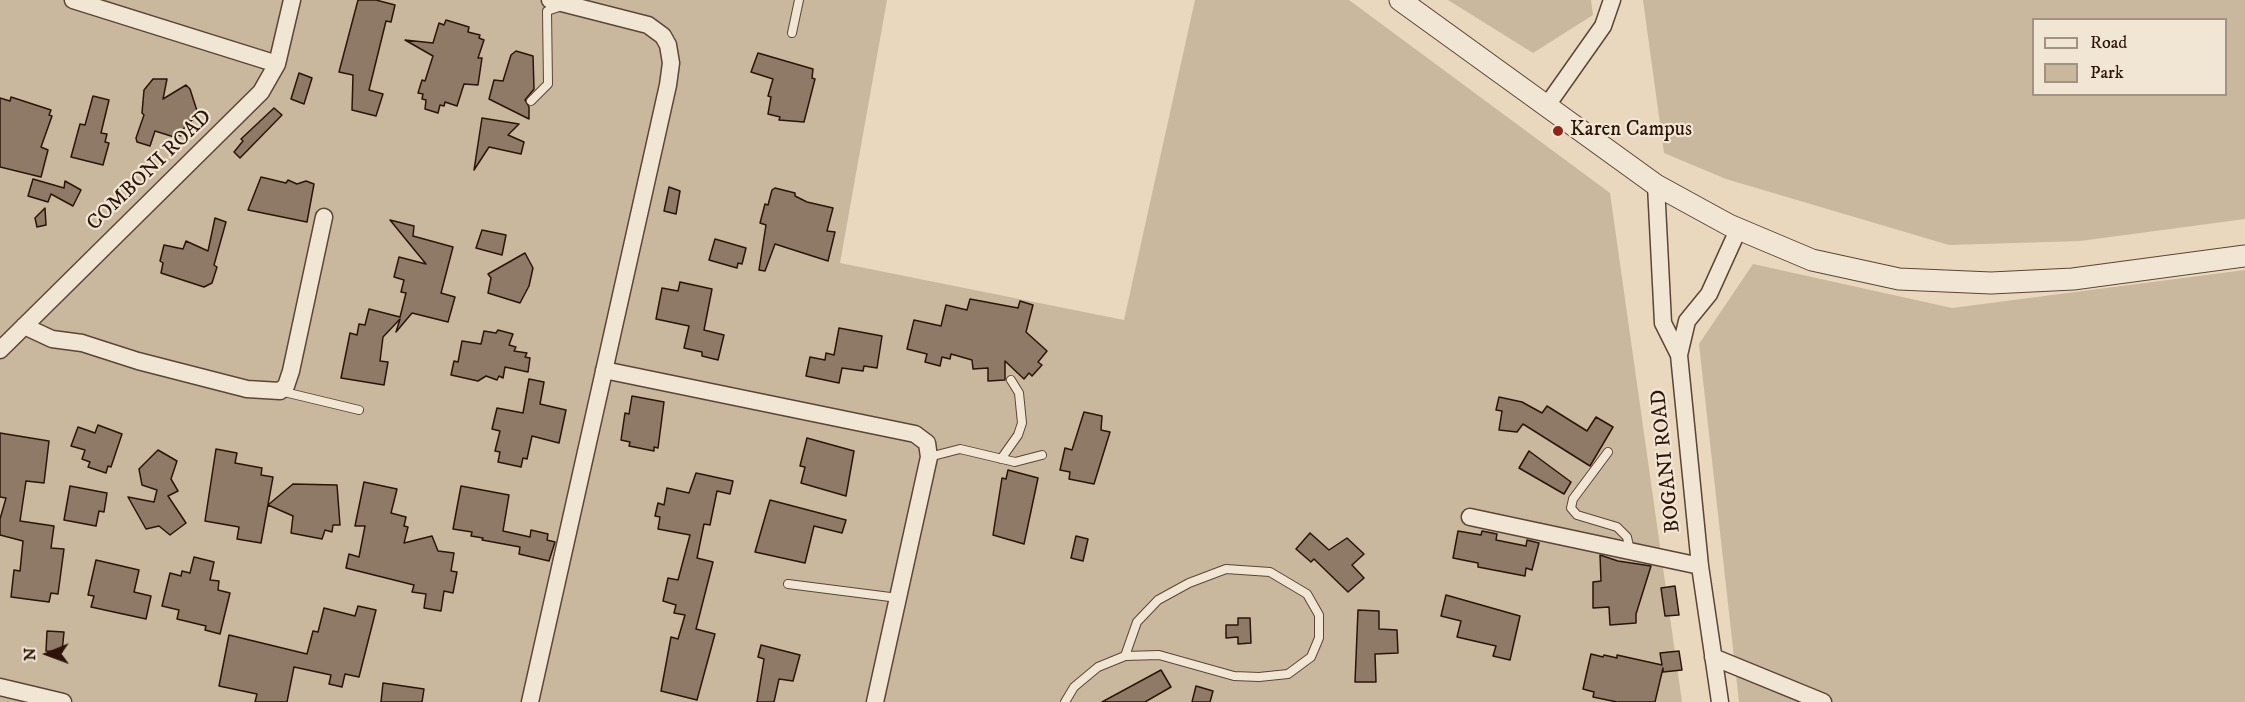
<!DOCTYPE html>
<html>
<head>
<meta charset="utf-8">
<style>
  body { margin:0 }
  #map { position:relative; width:2245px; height:702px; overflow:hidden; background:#e9d8bd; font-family:"IM FELL DW Pica",serif }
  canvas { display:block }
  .legend { position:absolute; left:2032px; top:18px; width:195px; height:78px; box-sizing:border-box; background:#f1e6d4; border:2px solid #a29283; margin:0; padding:8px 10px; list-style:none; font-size:18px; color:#2c1409 }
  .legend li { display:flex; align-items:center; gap:12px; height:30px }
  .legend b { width:30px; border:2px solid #a29283 }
  .north { position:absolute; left:18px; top:624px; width:60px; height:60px; -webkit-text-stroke:4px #f1e6d4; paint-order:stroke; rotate:269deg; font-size:16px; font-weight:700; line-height:24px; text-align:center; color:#2c1409 }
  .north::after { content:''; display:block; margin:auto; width:21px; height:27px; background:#2c1409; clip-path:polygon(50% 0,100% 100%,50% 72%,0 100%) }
</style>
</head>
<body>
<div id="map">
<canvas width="2245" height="702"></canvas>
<ul class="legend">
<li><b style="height:8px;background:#f1e6d4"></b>Road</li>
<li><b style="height:16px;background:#c9b79e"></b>Park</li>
</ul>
<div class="north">N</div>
</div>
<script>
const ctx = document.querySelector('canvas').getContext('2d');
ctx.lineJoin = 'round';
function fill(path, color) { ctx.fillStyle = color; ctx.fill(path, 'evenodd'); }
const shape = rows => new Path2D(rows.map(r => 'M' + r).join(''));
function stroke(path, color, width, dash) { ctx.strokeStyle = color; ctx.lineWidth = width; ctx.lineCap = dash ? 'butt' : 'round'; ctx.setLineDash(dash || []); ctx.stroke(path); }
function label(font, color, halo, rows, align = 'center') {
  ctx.font = font + ' "IM FELL DW Pica",serif'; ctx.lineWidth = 4.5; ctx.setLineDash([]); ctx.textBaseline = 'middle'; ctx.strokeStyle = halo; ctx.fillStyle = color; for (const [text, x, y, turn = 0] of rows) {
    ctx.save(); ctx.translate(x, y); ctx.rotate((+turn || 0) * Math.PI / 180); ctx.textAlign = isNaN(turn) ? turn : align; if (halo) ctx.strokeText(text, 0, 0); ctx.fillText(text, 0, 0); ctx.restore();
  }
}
fill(shape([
  [0,0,887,0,840,263,1124,320,1195,0,1349,0,1610,193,1682,702,0,702],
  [1448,0,1591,0,1593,15,1533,53],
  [1643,0,2245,0,2245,219,2080,241,1949,245,1726,179,1664,153],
  [2034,20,2226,20,2226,94,2034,94],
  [1753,264,1952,308,2245,270,2245,702,1739,702,1699,344]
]), '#c9b79e');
const building = shape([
  [358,0,376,0,395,5,391,22,386,21,369,90,383,94,376,116,352,110,353,75,339,72,358,0],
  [446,20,469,27,468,32,480,35,479,38,484,40,478,58,482,58,478,85,464,84,457,106,445,102,444,106,440,105,438,113,425,109,426,100,422,99,423,94,418,93,422,80,425,81,433,56,405,40,433,43,439,23,444,25,446,20],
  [516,51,533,56,534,89,525,100,529,107,529,119,489,99,494,80,503,81,511,55,516,51],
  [758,53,813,69,812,78,815,79,804,122,779,120,780,117,768,114,771,97,768,96,773,79,751,72,758,53],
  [299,73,312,78,304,104,291,99,299,73],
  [153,79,167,79,163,99,186,85,190,89,198,114,191,121,187,121,181,136,176,134,174,137,155,131,150,146,137,142,136,138,144,115,142,113,144,90,153,79],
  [93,96,109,100,101,133,107,134,105,142,109,143,103,165,71,157,80,124,85,125,93,96],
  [11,97,51,110,49,115,52,116,41,147,48,150,41,177,0,167,0,98,10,101,11,97],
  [274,108,282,115,240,158,234,152,243,141,241,139,274,108],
  [482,118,519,124,508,135,524,142,521,154,489,147,474,170,482,118],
  [261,177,286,183,288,180,297,184,306,181,314,184,307,222,248,210,261,177],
  [33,179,64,188,65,181,81,190,73,206,51,194,48,202,28,196,33,179],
  [669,187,680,191,676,214,664,211,669,187],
  [775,188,795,193,795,196,807,202,833,208,827,231,835,232,828,261,775,244,765,271,759,270,766,225,760,223,765,204,768,205,772,190,775,188],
  [45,208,46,225,37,227,35,218,45,208],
  [215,218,226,222,214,265,217,267,212,283,204,287,161,273,163,263,160,261,164,245,183,249,186,241,208,251,215,218],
  [390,220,414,226,413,236,453,247,441,293,455,297,448,322,412,313,396,332,400,319,383,337,380,361,388,362,384,385,341,378,350,333,357,335,359,324,365,325,369,309,400,317,406,293,401,292,404,280,394,277,399,257,426,264,390,220],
  [482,230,506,235,502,255,476,248,482,230],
  [715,239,746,248,742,264,738,263,737,268,709,260,715,239],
  [525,253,533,268,529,286,520,303,488,293,491,278,488,274,525,253],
  [680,282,712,289,704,330,724,335,718,360,702,356,702,352,684,348,689,326,656,319,662,288,678,291,680,282],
  [970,299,1018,308,1020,301,1033,305,1026,332,1047,351,1038,362,1042,365,1032,376,1029,373,1024,379,1005,361,1005,380,988,381,988,368,973,369,972,360,951,354,950,359,942,357,940,366,925,362,927,354,907,349,914,320,941,326,946,305,967,310,970,299],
  [839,328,882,336,877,368,864,366,863,371,842,368,839,383,806,376,810,357,825,360,826,353,834,355,839,328],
  [498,330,513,334,509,345,516,347,514,351,527,353,525,357,530,358,528,372,505,367,503,378,499,376,497,380,486,376,478,381,451,375,454,361,458,362,462,341,481,344,484,331,496,333,498,330],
  [529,379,544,382,540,404,566,410,559,443,532,436,527,459,523,458,521,467,498,462,500,452,495,451,500,431,492,429,497,408,523,413,529,379],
  [632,396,664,402,658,448,654,447,654,451,629,446,630,442,621,440,625,413,629,414,632,396],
  [1499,397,1522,402,1542,413,1547,406,1587,431,1596,417,1613,427,1590,466,1523,424,1517,432,1499,430,1502,411,1496,410,1499,397],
  [1084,412,1102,416,1101,430,1110,432,1094,484,1069,479,1070,472,1060,470,1065,448,1072,450,1084,412],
  [98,425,122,434,111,467,108,466,106,473,88,467,90,462,82,459,85,450,71,446,78,427,95,433,98,425],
  [0,433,49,441,44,483,26,481,20,521,54,526,51,548,64,549,58,594,51,593,49,602,11,597,14,570,20,571,23,541,0,535,0,519,6,498,0,497,0,433],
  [807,438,854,451,846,496,801,483,805,467,800,466,807,438],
  [216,449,237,453,235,463,262,468,261,475,273,477,261,543,237,539,239,527,205,521,216,449],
  [158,450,177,461,171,479,178,491,168,496,186,523,170,535,159,526,146,529,128,497,154,502,157,490,142,485,139,469,158,450],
  [1529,451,1571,482,1564,494,1519,468,1529,451],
  [1008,470,1038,478,1024,544,993,535,1002,478,1006,479,1008,470],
  [696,473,733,481,730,494,717,491,710,525,704,524,697,558,713,562,696,629,715,634,697,700,661,691,671,637,678,639,685,615,674,613,676,605,663,601,668,578,678,580,690,535,658,529,660,517,655,516,658,503,664,505,667,488,689,493,696,473],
  [364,482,397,489,391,513,406,517,404,526,408,527,404,543,432,536,438,551,454,553,451,571,457,572,453,593,444,591,441,611,424,608,426,594,412,592,414,585,346,568,349,554,359,557,365,526,355,526,364,482],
  [293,484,337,485,340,525,333,525,332,532,325,530,322,539,291,533,293,516,268,505,293,484],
  [70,486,107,493,104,512,99,511,96,526,64,520,70,486],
  [461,486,509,495,503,531,530,537,531,530,548,534,547,540,555,542,549,561,519,554,520,547,482,540,483,538,471,536,472,532,453,529,461,486],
  [770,500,846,520,842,533,814,526,805,563,755,552,770,500],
  [1458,531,1481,535,1482,531,1497,534,1496,540,1526,546,1527,540,1539,543,1532,570,1526,568,1525,576,1478,567,1478,563,1453,558,1458,531],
  [1310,533,1329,550,1347,538,1364,554,1352,565,1364,578,1348,592,1314,559,1311,562,1296,549,1310,533],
  [1076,536,1088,539,1083,561,1071,558,1076,536],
  [1600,555,1618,561,1651,566,1636,614,1636,623,1610,625,1609,607,1593,608,1593,582,1601,581,1600,555],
  [194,557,214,562,210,580,219,581,218,590,230,593,220,634,205,630,206,626,177,619,179,610,162,606,170,573,181,576,182,571,190,573,194,557],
  [96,560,139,570,134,592,151,596,146,619,91,607,94,596,88,595,96,560],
  [1675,586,1679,615,1665,616,1661,588,1675,586],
  [1446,595,1520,616,1510,660,1493,656,1496,646,1457,637,1461,621,1441,616,1446,595],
  [358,606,376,610,359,677,345,674,342,687,329,684,331,675,294,667,287,702,255,702,257,694,219,686,229,635,307,654,313,631,318,632,324,608,355,616,358,606],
  [1358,610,1379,611,1379,629,1397,630,1398,653,1375,654,1376,682,1355,682,1358,610],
  [1238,618,1250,618,1251,643,1238,644,1238,637,1226,638,1226,625,1238,625,1238,618],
  [47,631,64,632,62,652,46,651,47,631],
  [761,645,800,655,793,681,779,679,774,702,757,702,764,659,758,657,761,645],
  [1679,651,1682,670,1663,672,1663,668,1655,702,1617,702,1593,697,1594,692,1583,689,1591,654,1603,657,1604,655,1617,658,1617,655,1662,665,1660,653,1679,651],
  [1161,670,1171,687,1145,702,1102,702,1161,670],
  [383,683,424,689,422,702,381,702,383,683],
  [1196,686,1213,691,1210,702,1192,702,1196,686]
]);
fill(building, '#8e7a67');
stroke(building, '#2c1409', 1.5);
const service = shape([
  [792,33,799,0],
  [531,101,548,84,547,11,562,6],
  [280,391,359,410],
  [1608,452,1573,499,1571,508,1577,515,1617,527,1627,537,1630,551],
  [929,457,960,449,1015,462,1042,455],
  [1001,459,1018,435,1022,423,1019,393,1011,380],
  [788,584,898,598],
  [1065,702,1074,687,1098,667,1125,656,1159,655,1234,676,1259,677,1288,674,1311,657,1319,638,1319,615,1307,594,1270,572,1226,569,1189,583,1158,600,1137,622,1125,656]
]);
const minor = shape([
  [73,0,277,64],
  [1548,104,1603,26,1612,0],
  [1656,185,1663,323,1679,355],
  [24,326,52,339,82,343,138,361,247,389,280,391,286,386,291,371,324,217],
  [0,350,261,92,277,64,292,0],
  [604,370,915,434,927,443,929,457,875,702],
  [1470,517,1700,566],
  [1713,657,1823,702],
  [0,687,63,702],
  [530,702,668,85,671,63,668,45,663,36,648,25,550,0],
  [1720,702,1700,566,1679,355,1687,321,1709,294,1738,230]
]);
const tertiary = shape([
  [1400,0,1656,185,1729,225,1812,260,1899,279,1991,283,2073,279,2245,256]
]);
stroke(service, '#5b4536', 10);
stroke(minor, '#5b4536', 19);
stroke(tertiary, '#5b4536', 23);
stroke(service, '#f1e6d4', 8);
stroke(minor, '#f1e6d4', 16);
stroke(tertiary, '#f1e6d4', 21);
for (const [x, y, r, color] of [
  [1558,131,6,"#8f2418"]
]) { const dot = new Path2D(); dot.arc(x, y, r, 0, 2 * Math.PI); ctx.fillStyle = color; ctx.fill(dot); stroke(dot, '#f1e6d4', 2); }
label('21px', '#2c1409', '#f1e6d4', [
  ["Karen Campus",1570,131]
], 'left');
label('21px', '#2c1409', '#f1e6d4', [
  ["COMBONI ROAD",150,171,-44],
  ["BOGANI ROAD",1667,461,-96]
]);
</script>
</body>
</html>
